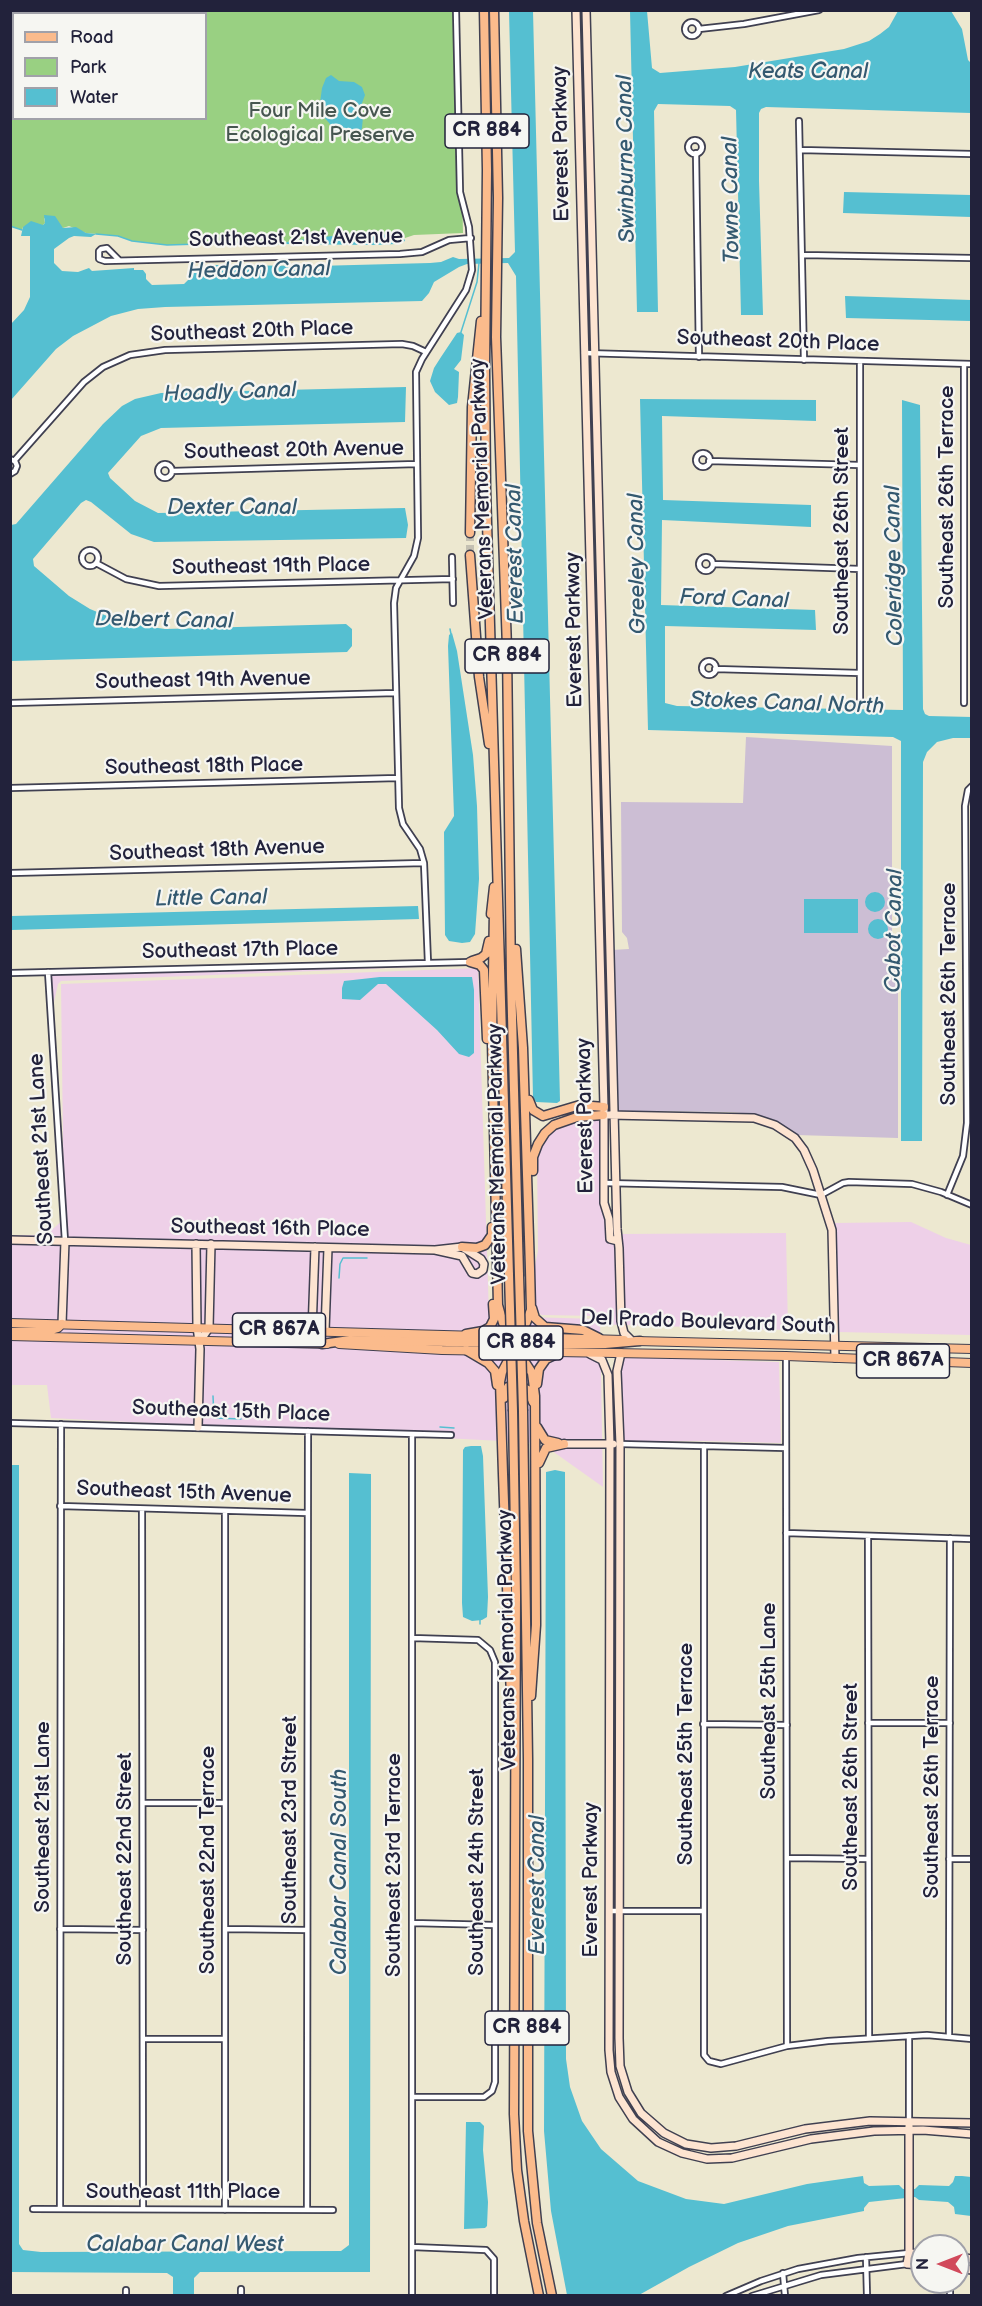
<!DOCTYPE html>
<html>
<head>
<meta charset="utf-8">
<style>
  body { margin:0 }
  #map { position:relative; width:982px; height:2306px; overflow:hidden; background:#ede8d0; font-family:"Balsamiq Sans",sans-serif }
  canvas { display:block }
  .frame { position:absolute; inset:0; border:12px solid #22223b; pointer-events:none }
  .legend { position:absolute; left:12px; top:12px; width:195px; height:108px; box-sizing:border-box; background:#f6f6f2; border:2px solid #a1a1a9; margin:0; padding:8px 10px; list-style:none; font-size:18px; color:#22223b }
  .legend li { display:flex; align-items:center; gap:12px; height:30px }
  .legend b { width:30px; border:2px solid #a1a1a9 }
  .north { position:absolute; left:910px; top:2234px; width:60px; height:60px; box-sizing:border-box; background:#f6f6f2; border:2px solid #a1a1a9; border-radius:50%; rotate:270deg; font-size:16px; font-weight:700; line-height:24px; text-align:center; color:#22223b }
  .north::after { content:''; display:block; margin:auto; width:21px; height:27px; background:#d1495b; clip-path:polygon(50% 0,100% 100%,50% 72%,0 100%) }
</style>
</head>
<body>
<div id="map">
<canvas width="982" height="2306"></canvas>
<div class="frame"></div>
<ul class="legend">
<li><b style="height:8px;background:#fbbb8c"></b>Road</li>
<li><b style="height:16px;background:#99d082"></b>Park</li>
<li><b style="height:16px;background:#55bfd1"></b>Water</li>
</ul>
<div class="north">N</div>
</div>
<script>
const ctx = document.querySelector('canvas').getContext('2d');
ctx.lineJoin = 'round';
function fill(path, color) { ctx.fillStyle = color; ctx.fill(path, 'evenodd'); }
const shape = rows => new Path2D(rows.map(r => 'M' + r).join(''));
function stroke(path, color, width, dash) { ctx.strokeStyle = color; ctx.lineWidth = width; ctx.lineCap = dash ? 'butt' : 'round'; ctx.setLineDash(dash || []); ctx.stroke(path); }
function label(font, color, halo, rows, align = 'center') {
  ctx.font = font + ' "Balsamiq Sans",sans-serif'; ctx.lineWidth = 4.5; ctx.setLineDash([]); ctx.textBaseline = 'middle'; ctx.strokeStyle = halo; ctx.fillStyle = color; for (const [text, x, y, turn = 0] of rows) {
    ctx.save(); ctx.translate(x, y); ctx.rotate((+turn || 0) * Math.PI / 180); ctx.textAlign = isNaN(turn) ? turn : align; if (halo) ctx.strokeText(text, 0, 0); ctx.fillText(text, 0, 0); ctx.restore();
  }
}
fill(shape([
  [466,961,467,965,61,981,58,984,52,1011,50,972,56,968],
  [478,968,489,1316,600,1319,603,1487,541,1443,51,1418,47,1385,11,1385,11,1235,46,1235,64,1219,61,984],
  [600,1119,601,1204,605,1220,607,1240,609,1243,615,1244,618,1325,603,1324,603,1318,600,1316,541,1315,535,1306,534,1298,534,1270,538,1251,537,1157,544,1140,556,1127,572,1121],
  [911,1222,946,1238,971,1245,971,1335,838,1332,836,1239,834,1223],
  [786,1233,788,1330,625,1325,623,1248,620,1234],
  [623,1357,779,1362,781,1443,703,1441,623,1441,621,1371]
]), '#eed0e8');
fill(shape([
  [746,737,892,746,892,942,898,943,898,1138,796,1135,775,1121,755,1114,729,1112,617,1111,612,950,629,949,627,938,622,932,621,802,743,803]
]), '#ccbed4');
fill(shape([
  [10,11,458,11,463,233,414,235,405,238,403,236,318,238,282,244,263,242,167,245,132,241,118,236,86,233,69,226,63,228,44,218,45,223,43,225,23,227,22,230,11,226],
  [14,14,206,14,206,118,14,118]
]), '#99d082');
fill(shape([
  [509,11,533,11,560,1101,557,1103,536,1102,533,1098,516,276,508,263,467,264,459,267,434,282,429,293,422,301,165,307,138,309,111,316,73,336,56,349,11,400,11,324,24,310,30,297,30,236,21,236,23,227,31,221,43,225,45,223,44,215,55,216,63,228,76,227,86,233,96,234,91,237,74,236,69,238,54,249,54,263,62,271,78,272,89,268,92,271,134,268,134,270,143,270,146,274,146,279,152,285,184,284,190,278,190,272,215,265,316,266,430,263,441,262,453,257,459,259,509,258,515,252],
  [630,11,647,11,652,68,660,73,735,67,844,49,869,41,880,34,889,27,898,11,951,11,962,29,968,60,971,63,971,113,766,107,761,109,759,113,759,181,763,315,741,315,736,110,730,106,658,104,654,111,658,312,637,312],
  [331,75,339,81,354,82,362,87,365,95,361,106,363,117,362,128,358,139,353,140,336,131,323,116,320,103,322,88,326,78],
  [844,192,971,195,971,217,843,213],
  [366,232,372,235,398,234,403,236,405,241,396,244,375,245,282,244,290,241],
  [845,296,971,300,971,321,846,318],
  [461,332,464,335,461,360,454,369,459,372,458,397,457,403,449,405,435,392,430,381,434,368,441,357,457,333],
  [406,387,405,422,161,428,141,436,108,473,110,478,135,501,158,513,405,508,408,525,406,538,154,542,131,534,91,502,86,500,81,503,33,559,34,566,69,596,90,609,124,623,165,629,346,624,352,629,352,646,347,652,11,661,11,525,16,524,103,424,122,406,135,399,161,393],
  [640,399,816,400,816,421,662,416,663,500,811,505,811,527,662,520,661,605,815,610,816,630,665,626,665,703,677,706,903,710,902,400,920,405,923,709,925,714,929,716,972,717,971,738,953,738,937,742,927,752,923,762,922,1141,901,1141,901,741,893,737,648,730],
  [452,633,457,651,473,755,477,806,479,879,475,934,470,942,462,943,449,941,445,935,444,832,454,816,448,646,449,635],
  '865 902a10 10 0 1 1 20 0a10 10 0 1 1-20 0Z',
  [804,899,858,899,858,933,804,933],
  [418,906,419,919,11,930,11,916],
  '868 929a10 10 0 1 1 20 0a10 10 0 1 1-20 0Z',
  [380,977,472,977,474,990,474,1053,469,1057,459,1054,437,1030,386,984,378,984,360,1000,342,999,342,988,344,981],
  [471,1446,481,1446,483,1456,488,1597,487,1617,482,1620,472,1621,463,1617,462,1603,463,1450,465,1447],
  [11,1465,19,1465,19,2244,23,2250,41,2252,341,2251,349,2245,349,1473,371,1474,370,2272,200,2272,194,2278,194,2296,173,2295,173,2277,167,2273,11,2272],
  [555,1470,565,1472,566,2059,570,2087,582,2121,601,2149,638,2181,686,2199,724,2204,807,2184,863,2176,864,2183,869,2186,899,2185,903,2189,915,2189,919,2185,949,2186,953,2182,955,2176,962,2176,971,2177,971,2216,955,2214,954,2207,948,2202,919,2200,915,2197,869,2202,864,2208,864,2211,788,2226,738,2243,689,2267,639,2295,567,2295,551,2211,544,2131,546,1472],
  [466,2122,480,2122,484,2126,483,2150,488,2202,487,2226,485,2228,464,2229]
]), '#55bfd1');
stroke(shape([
  [10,226,22,230],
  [96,234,118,236,132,241,167,245,263,242,282,244],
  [461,332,477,282,479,263],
  [450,629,451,634],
  [339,1278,340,1264,343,1258,367,1258],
  [213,1396,214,1418,241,1419],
  [440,1427,454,1428],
  [480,1620,480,1624]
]), '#55bfd1', 1.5);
stroke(shape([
  [470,533,470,555]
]), '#c4c0b2', 8, [8, 4]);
const street = shape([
  '685 29a7 7 0 1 1 14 0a7 7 0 1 1-14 0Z',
  [699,29,744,24,819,10],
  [799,121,804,360],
  '688 147a7 7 0 1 1 14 0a7 7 0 1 1-14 0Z',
  [800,150,972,154],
  [696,153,699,357],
  [803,255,972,258],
  [119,260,107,248,101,249,99,251,99,259,105,261,400,254,422,252,449,240,471,238],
  [584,353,972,364],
  '696 460a7 7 0 1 1 14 0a7 7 0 1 1-14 0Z',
  [10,459,15,461,17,466,15,471,10,474],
  [14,461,84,382,103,367,130,355,165,350,402,344,413,346,426,352],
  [709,461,859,465],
  '158 471a7 7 0 1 1 14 0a7 7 0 1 1-14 0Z',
  [172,471,417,464],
  '82 558a8 8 0 1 1 16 0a8 8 0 1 1-16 0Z',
  [452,557,453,603],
  '699 564a7 7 0 1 1 14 0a7 7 0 1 1-14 0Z',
  [96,563,126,579,159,586,453,579],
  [713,564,860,569],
  '702 668a7 7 0 1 1 14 0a7 7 0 1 1-14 0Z',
  [715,669,860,673],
  [860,701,860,361],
  [10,703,396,693],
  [964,703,964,364],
  [10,788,398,778],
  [10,873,424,863],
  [428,963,424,863,420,849,403,824,399,808,394,603,396,588,414,556,418,538,416,372,422,359,466,290,472,270,469,227,460,192,456,10],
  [48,972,65,1241],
  [10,973,470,962],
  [604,1183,782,1187,821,1195,843,1183,849,1182,912,1184,941,1192,972,1205],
  [947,1195,963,1156,967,1123,965,806,968,790,972,786],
  [786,1356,787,2046],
  [10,1423,451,1435],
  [412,1434,412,2296],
  [620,1444,786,1448],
  [704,1446,704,2055,709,2061,721,2064,787,2046,828,2041,927,2035,972,2039],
  [60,1506,307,1513],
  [142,1509,143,2209],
  [225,1511,225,2210],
  [786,1533,972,1539],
  [868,1536,869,2037],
  [868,1723,950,1723],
  [703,1724,787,1725],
  [143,1803,225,1803],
  [787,1858,868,1859],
  [949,1859,972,1859],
  [609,1911,703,1911],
  [412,1923,494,1925],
  [60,1929,143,1930],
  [226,1929,307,1930],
  [909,2036,909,2120],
  [949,2036,950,1538],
  [143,2039,225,2039],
  [412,2097,484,2097,492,2091,495,2082,495,1662,490,1650,478,1640,412,1638],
  [33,2209,333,2210],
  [60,2209,61,1424],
  [307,2210,308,1431],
  [412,2247,486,2250,494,2259,494,2296],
  [866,2257,867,2296],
  [783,2273,785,2296],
  [950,2282,950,2296],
  [126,2290,126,2296],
  [241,2296,241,2289],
  [726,2296,761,2281,798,2269,858,2258,909,2253],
  [752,2296,821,2275,907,2264]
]);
const secondary = shape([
  [576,10,604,1107,604,1203,609,1219,610,1239,618,1241],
  [586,10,617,1229,619,1248,621,1321,624,1333,632,1341],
  [609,1115,754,1118,775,1125,795,1138,804,1150,813,1170,832,1230,835,1358],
  [10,1240,435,1250,462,1256,472,1273,477,1274,483,1270,484,1264,481,1259,462,1247,435,1250],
  [196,1244,197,1327,200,1349,198,1427],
  [62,1324,65,1241],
  [312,1331,315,1247],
  [325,1331,328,1248],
  [200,1341,209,1328,211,1244],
  [621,1353,617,1371,620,1444,619,2038,620,2066,628,2092,641,2113,664,2133,686,2144,711,2148,736,2146,805,2129,870,2121,972,2123],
  [590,1354,602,1360,608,1375,610,1444,609,2050,611,2072,619,2097,633,2119,658,2142,682,2153,707,2159,732,2158,811,2139,874,2131,923,2130,972,2134],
  [564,1444,613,1444],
  [909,2126,909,2253,907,2264,922,2265],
  [909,2253,922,2254],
  [958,2257,972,2259],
  [958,2268,972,2270]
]);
const primary = shape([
  [10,1323,624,1340],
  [10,1332,48,1331,58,1328,62,1324],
  [10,1336,327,1344],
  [636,1341,972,1349],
  [339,1344,442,1350,786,1356,972,1363]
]);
const highway = shape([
  [484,10,487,170,485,368,486,488,509,1275],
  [494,10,498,198,496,337,507,648,511,979,519,1275],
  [470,533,472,407,481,321],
  [470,555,479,677,489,744],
  [494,909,492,1042,498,1305,503,1323,514,1336],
  [491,914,494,887],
  [472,961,481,958,486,954,489,941],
  [470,962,480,965,484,970,487,1039],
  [529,1100,533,1110,543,1116,580,1105,604,1107],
  [533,1171,533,1157,538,1144,545,1133,554,1125,577,1117,603,1115],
  [462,1247,477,1248,485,1245,492,1235,492,1227],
  [532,1308,535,1318,545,1327,583,1330,599,1338],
  [466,1334,483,1331,490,1327,494,1319,493,1304],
  [322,1344,350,1340,497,1343,515,1337,526,1323,531,1310,530,1269,523,1048,516,949],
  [523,1345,536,1352],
  [466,1350,488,1363,495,1371,497,1385],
  [519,1353,532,1373,535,1396,536,1625,531,1696],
  [537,1384,539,1369,546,1359,559,1353],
  [504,1398,508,1387,518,1385,528,1390,533,1402],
  [513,1411,516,1595,514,2114,517,2170,524,2221,539,2296],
  [523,1411,528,1759,528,2131,537,2223,552,2296],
  [537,1427,545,1440,558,1443],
  [539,1463,546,1448,564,1444],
  [511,1699,503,1474,500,1382,502,1372,510,1357,517,1350,531,1344,605,1344,640,1341]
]);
stroke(street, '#404051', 8);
stroke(secondary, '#404051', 10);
stroke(primary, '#404051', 10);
stroke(highway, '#404051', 11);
stroke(street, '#fff', 4.5);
stroke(secondary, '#fde4d1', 7);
stroke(primary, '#fbbb8c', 8);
stroke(highway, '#fbbb8c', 8);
const highwayBridge = shape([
  [509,1275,513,1411],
  [519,1275,523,1411]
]);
stroke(highwayBridge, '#404051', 11, []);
stroke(highwayBridge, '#fbbb8c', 8);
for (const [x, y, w] of [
  [487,131,84],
  [507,656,84],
  [279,1330,93],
  [521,1343,84],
  [903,1361,93],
  [527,2028,84]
]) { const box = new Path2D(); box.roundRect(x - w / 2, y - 17, w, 34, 4.5); ctx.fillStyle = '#f6f6f2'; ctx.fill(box); stroke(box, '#22223b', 1.5); }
label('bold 20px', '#22223b', null, [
  ["CR 884",487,131],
  ["CR 884",507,656],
  ["CR 867A",279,1330],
  ["CR 884",521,1343],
  ["CR 867A",903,1361],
  ["CR 884",527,2028]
]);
label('21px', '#465650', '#f6f6f2', [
  ["Four Mile Cove",320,112],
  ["Ecological Preserve",320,136]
]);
label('21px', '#22223b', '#f6f6f2', [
  ["Everest Parkway",562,144,-91],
  ["Southeast 21st Avenue",296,239,-1],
  ["Southeast 20th Place",252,332,-2],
  ["Southeast 20th Place",778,342,2],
  ["Southeast 20th Avenue",294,451,-1],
  ["Veterans Memorial Parkway",483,489,-92],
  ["Southeast 26th Terrace",948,497,-90],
  ["Southeast 26th Street",843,531,-90],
  ["Southeast 19th Place",271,567,-1],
  ["Everest Parkway",575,630,-91],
  ["Southeast 19th Avenue",203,681,-1],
  ["Southeast 18th Place",204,767,-1],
  ["Southeast 18th Avenue",217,851,-2],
  ["Southeast 17th Place",240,951,-1],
  ["Southeast 26th Terrace",950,994,-90],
  ["Everest Parkway",586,1116,-91],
  ["Southeast 21st Lane",42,1149,-93],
  ["Veterans Memorial Parkway",498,1154,-91],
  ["Southeast 16th Place",270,1229,1],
  ["Del Prado Boulevard South",708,1323,2],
  ["Southeast 15th Place",231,1412,2],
  ["Southeast 15th Avenue",184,1493,2],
  ["Veterans Memorial Parkway",508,1640,-91],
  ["Southeast 25th Lane",770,1701,-90],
  ["Southeast 25th Terrace",687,1754,-90],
  ["Southeast 26th Street",852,1787,-90],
  ["Southeast 26th Terrace",933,1787,-90],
  ["Southeast 21st Lane",44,1817,-90],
  ["Southeast 23rd Street",291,1820,-90],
  ["Southeast 22nd Street",126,1859,-90],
  ["Southeast 22nd Terrace",209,1860,-90],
  ["Southeast 23rd Terrace",395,1865,-90],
  ["Southeast 24th Street",478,1872,-90],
  ["Everest Parkway",592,1880,-90],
  ["Southeast 11th Place",183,2193]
]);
label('italic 22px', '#345970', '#f6f6f2', [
  ["Keats Canal",808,72],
  ["Swinburne Canal",627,159,-91],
  ["Towne Canal",732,200,-91],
  ["Heddon Canal",259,271,-1],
  ["Hoadly Canal",230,393,-2],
  ["Dexter Canal",232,508],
  ["Everest Canal",516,554,-91],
  ["Greeley Canal",638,564,-91],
  ["Coleridge Canal",895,566,-91],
  ["Ford Canal",734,600,2],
  ["Delbert Canal",164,621,1],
  ["Stokes Canal North",787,704,2],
  ["Little Canal",211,899,-1],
  ["Cabot Canal",895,931,-89],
  ["Calabar Canal South",340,1872,-90],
  ["Everest Canal",538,1885,-90],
  ["Calabar Canal West",185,2245]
]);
</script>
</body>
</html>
